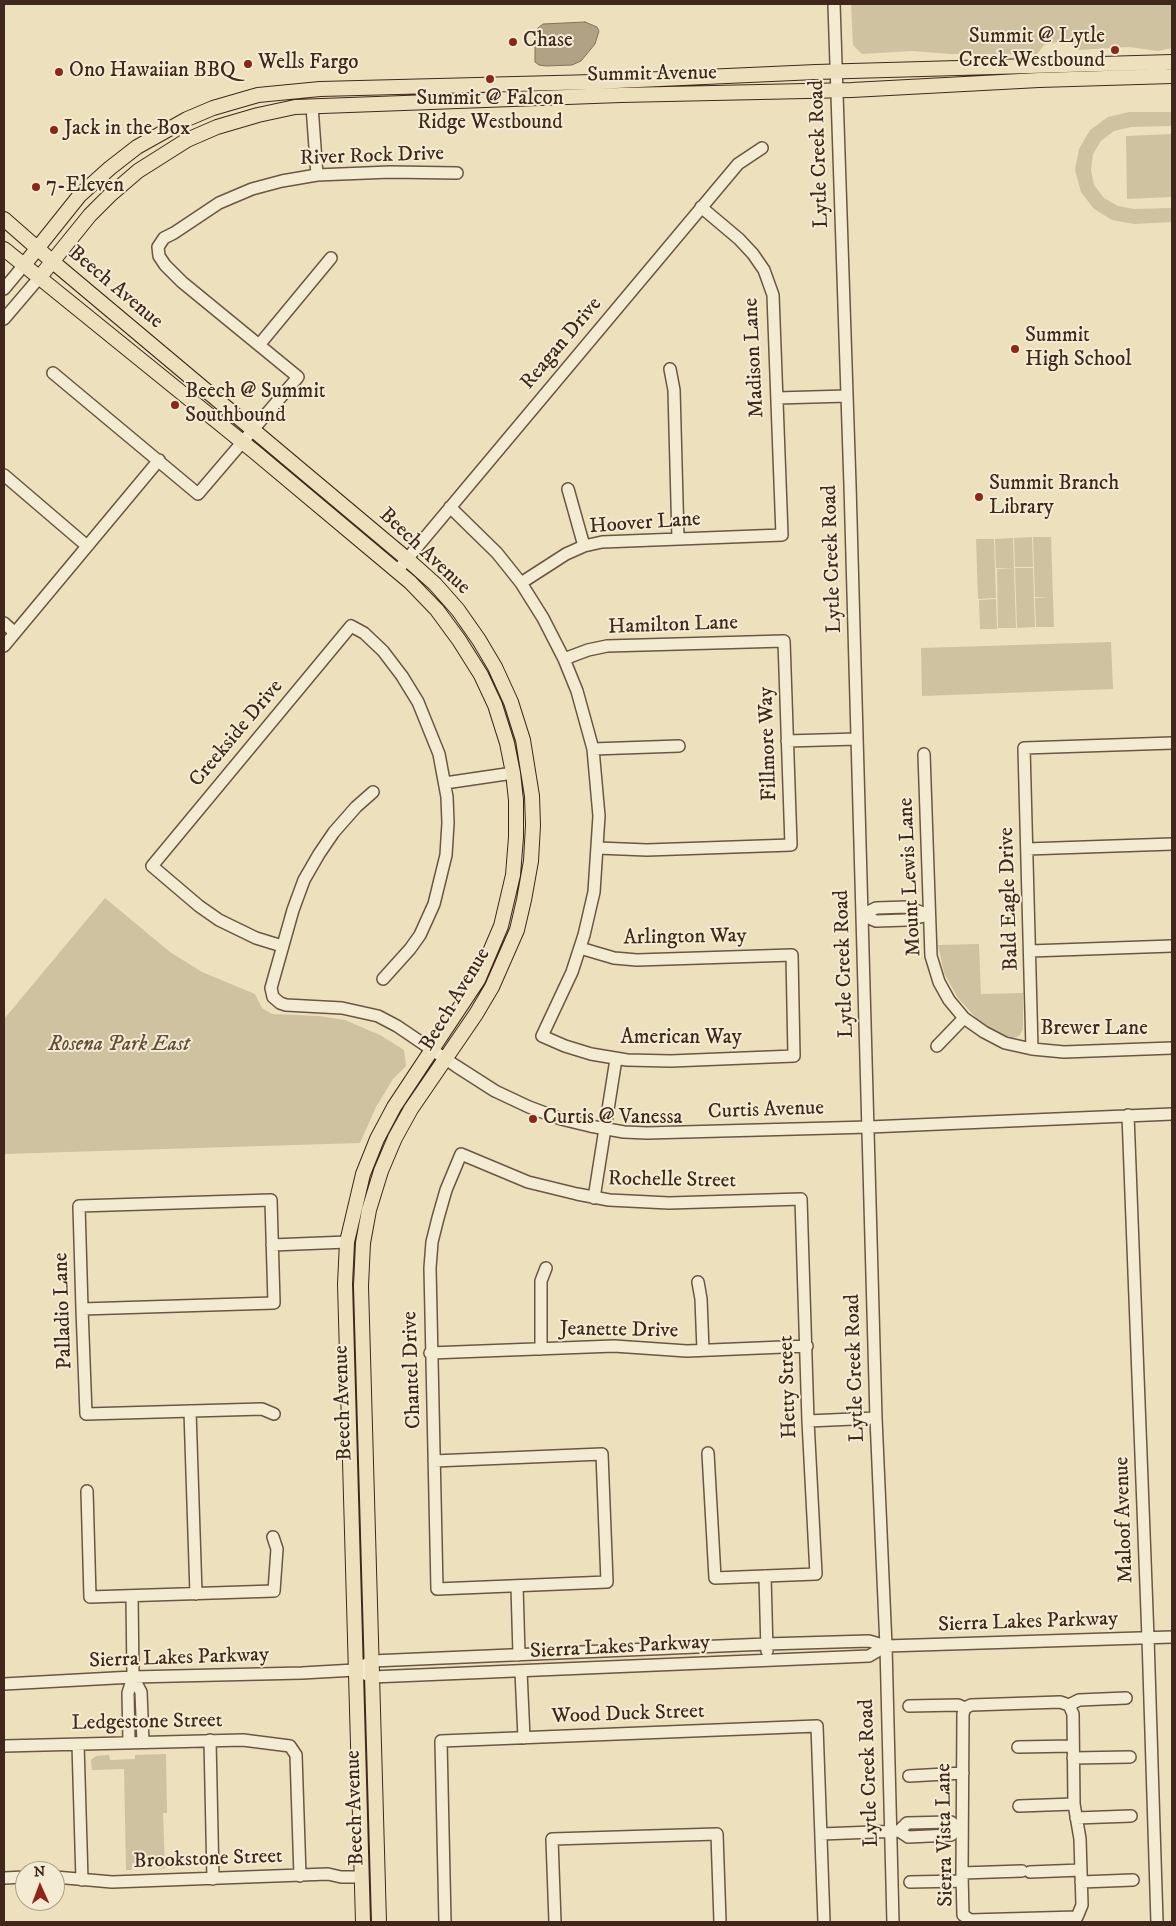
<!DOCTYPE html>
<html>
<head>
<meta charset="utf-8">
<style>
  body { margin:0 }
  #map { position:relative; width:1176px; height:1926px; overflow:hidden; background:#ece1bc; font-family:"IM FELL DW Pica",serif }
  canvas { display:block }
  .frame { position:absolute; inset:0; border:5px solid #3f281b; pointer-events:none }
  .north { position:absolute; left:15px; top:1861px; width:50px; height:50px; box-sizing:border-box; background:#f3ecd3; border:1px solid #ab9e89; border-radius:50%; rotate:358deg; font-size:14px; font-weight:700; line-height:20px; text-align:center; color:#3f281b }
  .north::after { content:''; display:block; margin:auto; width:18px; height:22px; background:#8f2418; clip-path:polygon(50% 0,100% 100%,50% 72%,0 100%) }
</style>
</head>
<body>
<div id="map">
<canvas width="1176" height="1926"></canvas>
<div class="frame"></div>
<div class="north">N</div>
</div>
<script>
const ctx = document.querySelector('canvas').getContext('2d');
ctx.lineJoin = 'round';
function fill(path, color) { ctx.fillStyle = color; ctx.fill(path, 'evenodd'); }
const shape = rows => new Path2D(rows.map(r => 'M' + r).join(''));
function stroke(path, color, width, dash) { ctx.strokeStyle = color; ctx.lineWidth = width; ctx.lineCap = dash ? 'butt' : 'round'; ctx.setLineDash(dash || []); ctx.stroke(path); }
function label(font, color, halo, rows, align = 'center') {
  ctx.font = font + ' "IM FELL DW Pica",serif'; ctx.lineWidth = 4; ctx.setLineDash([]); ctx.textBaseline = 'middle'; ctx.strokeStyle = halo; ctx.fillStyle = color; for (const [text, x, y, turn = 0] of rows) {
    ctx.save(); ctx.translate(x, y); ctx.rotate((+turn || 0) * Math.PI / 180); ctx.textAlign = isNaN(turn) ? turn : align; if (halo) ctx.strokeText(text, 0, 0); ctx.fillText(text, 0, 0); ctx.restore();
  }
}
fill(shape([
  [851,4,1172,4,1172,48,1158,51,1129,47,1078,50,1067,40,1044,45,1037,54,951,54,912,51,862,54,853,45],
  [1129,112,1172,112,1172,126,1131,127,1114,131,1101,141,1093,154,1091,170,1094,185,1104,198,1118,206,1134,209,1172,208,1172,222,1134,224,1112,220,1094,209,1081,192,1075,170,1079,149,1090,130,1108,117],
  [1172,134,1172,197,1127,199,1126,136],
  [1032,537,1033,567,1015,567,1014,538],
  [1033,537,1051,537,1054,627,1036,627,1035,598,1050,597,1035,597],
  [1013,538,1014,568,996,568,995,539],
  [976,539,994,539,996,598,978,599],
  [1014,568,1016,628,998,628,997,569],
  [1015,568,1033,568,1035,627,1017,628],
  [996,599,997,629,980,629,979,600],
  [1111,642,1113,689,922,696,921,648],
  [105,898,170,952,202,972,255,994,262,1008,272,1014,319,1016,345,1020,380,1035,404,1050,406,1066,393,1079,376,1107,360,1143,4,1154,4,1019],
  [979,944,981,994,1023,993,1023,1029,1020,1035,1017,1037,1012,1038,996,1032,977,1019,958,998,944,973,938,945],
  [166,1754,167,1813,163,1813,165,1868,159,1869,159,1863,132,1863,132,1870,126,1870,124,1769,92,1770,91,1760,96,1756,109,1755,110,1760,135,1759,135,1755]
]), '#cfc2a1');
const water = shape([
  [585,22,597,27,599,31,595,44,581,61,572,65,546,66,539,65,535,62,535,33,538,28,543,24,585,22]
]);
fill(water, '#b1a285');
stroke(water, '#83715b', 1);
const minor = shape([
  [834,4,850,485,876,1418,886,1646,893,1922],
  [312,106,317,175],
  [4,289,24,265],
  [4,319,39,278],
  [259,345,331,258],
  [670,369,674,390,678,539],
  [53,373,198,494,298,377,182,282,165,265,159,256,158,247,164,238,174,233,219,203,252,189,282,181,317,175,390,172,457,173],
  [777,398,847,396],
  [4,475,87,546],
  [568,489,584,546],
  [450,507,497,553,521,583,543,618,564,659,577,691,593,749,599,816,594,892,584,935,572,972,542,1036,565,1046,591,1054,627,1060,671,1061,794,1056,792,955,637,960,614,958,580,948],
  [397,571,738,164,762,148],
  [521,583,566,554,584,546,602,542,782,535,773,295,764,270,753,254,739,239,701,207],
  [4,623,15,633],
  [4,646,159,460],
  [564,659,588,650,607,646,784,641,791,845,647,850,598,848],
  [787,741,857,739],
  [593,749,679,746],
  [924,754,931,956,939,982,949,1000,964,1018,984,1032,1005,1043,1032,1049,1064,1052,1172,1048],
  [445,783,513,773],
  [373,792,356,807,334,832,319,854,304,880,293,910,271,988,273,997,280,1003,286,1005,342,1008,378,1016,397,1026,456,1066,495,1091,529,1107,561,1119,590,1126,624,1132,647,1133,869,1127,1172,1114],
  [1027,849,1172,844],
  [862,915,876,908,907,907,929,915],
  [862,915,876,921,907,920,929,915],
  [282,946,256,938,219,920,199,906,152,866,351,626,364,633,383,651,402,676,418,702,439,754,447,797,448,823,446,855,434,904,420,935,410,949,383,979],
  [1030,951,1172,946],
  [937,1046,964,1018],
  [1032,1049,1024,748,1172,743],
  [1128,1115,1148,1638,1157,1922],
  [594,1198,616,1059],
  [272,1245,347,1242],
  [698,1282,701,1299,703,1350],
  [82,1309,274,1303,271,1200,79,1206,82,1309,86,1414,262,1409,274,1414],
  [541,1349,541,1281,546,1268],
  [430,1353,614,1346,687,1351,807,1346],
  [190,1411,196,1594],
  [808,1421,876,1418],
  [434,1461,602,1454,607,1582,437,1589,430,1268,432,1242,438,1218,446,1190,461,1154,528,1182,577,1194,609,1200,669,1203,801,1199,808,1421,816,1574,715,1578,708,1453],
  [87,1491,90,1597,274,1591,277,1549,273,1537],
  [765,1576,767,1651],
  [517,1586,519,1655],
  [355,1670,372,1677,869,1656,886,1646],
  [521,1671,524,1738],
  [133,1677,141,1692,143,1742],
  [4,1684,133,1677,302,1673,355,1670,372,1661,766,1644,869,1641,886,1646,1172,1637],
  [1060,1702,1069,1705,1073,1714,1074,1804,1080,1839,1082,1905,1077,1917,970,1920,963,1915,962,1873,963,1714,965,1708,971,1705,1060,1702],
  [1069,1705,1079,1700,1126,1698],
  [909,1706,958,1705,965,1708],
  [210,1740,213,1879],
  [129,1742,128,1693,133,1677,132,1596],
  [78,1744,82,1880],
  [4,1746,243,1740,290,1746,296,1755,300,1876],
  [1018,1747,1073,1746],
  [1073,1758,1130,1757],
  [909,1776,963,1773],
  [1019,1806,1074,1804],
  [1076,1818,1131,1816],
  [821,1834,899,1831,908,1837,951,1835,958,1829,951,1822,907,1823,899,1831],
  [1030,1872,1081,1870],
  [962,1873,1022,1871],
  [55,1877,112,1882,328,1874,341,1877,362,1877],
  [4,1878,25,1877],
  [910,1882,962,1881],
  [1081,1882,1133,1880],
  [445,1922,441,1741,817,1726,824,1922],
  [555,1922,552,1839,717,1834,720,1922]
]);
const major = shape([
  [4,219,53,262,407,559,435,584,458,610,479,640,495,667,511,702,523,740,532,796,533,825,531,861,524,900,517,930,492,987,476,1014,411,1109,395,1138,381,1171,369,1210,363,1243,361,1286,379,1922],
  [4,249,256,453,410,582,437,610,459,640,481,675,495,705,507,743,513,773,516,800,516,837,513,875,501,926,478,980,394,1107,377,1139,363,1174,347,1242,345,1284,363,1922],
  [24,265,80,195,110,168,137,147,187,119,213,108,258,95,320,89,594,82,816,72,1172,62],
  [39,278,90,215,109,196,138,171,187,140,217,127,258,115,295,107,621,95,852,90,1039,80,1172,76]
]);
stroke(minor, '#6a5643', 14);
stroke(major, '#3f281b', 16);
stroke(minor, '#f3ecd3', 11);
stroke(major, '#ece1bc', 14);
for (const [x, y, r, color] of [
  [513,42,5,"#8f2418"],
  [1115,50,5,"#8f2418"],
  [248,64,5,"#8f2418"],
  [59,72,5,"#8f2418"],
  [490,79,5,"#8f2418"],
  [54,130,5,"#8f2418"],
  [36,187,5,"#8f2418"],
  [1015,349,5,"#8f2418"],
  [175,405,5,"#8f2418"],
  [979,497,5,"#8f2418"],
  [533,1119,5,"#8f2418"]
]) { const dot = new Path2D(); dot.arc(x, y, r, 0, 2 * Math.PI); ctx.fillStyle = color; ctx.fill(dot); stroke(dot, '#f3ecd3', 2); }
label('21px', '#3f281b', '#f3ecd3', [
  ["Summit @ Lytle",1105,38,"right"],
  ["Creek Westbound",1105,62,"right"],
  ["Chase",523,42],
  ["Wells Fargo",258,64],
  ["Ono Hawaiian BBQ",69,72],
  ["Summit @ Falcon",490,100,"center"],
  ["Ridge Westbound",490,124,"center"],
  ["Jack in the Box",64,130],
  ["7-Eleven",46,187],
  ["Summit",1025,337],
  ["High School",1025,361],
  ["Beech @ Summit",185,393],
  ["Southbound",185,417],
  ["Summit Branch",989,485],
  ["Library",989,509],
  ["Curtis @ Vanessa",543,1119]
], 'left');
label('21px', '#3f281b', '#f3ecd3', [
  ["Summit Avenue",652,75,-1],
  ["Lytle Creek Road",820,154,-92],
  ["River Rock Drive",372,157,-2],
  ["Beech Avenue",115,288,40],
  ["Reagan Drive",562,344,-50],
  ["Madison Lane",755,358,-93],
  ["Hoover Lane",645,524,-4],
  ["Beech Avenue",424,552,43],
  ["Lytle Creek Road",833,559,-92],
  ["Hamilton Lane",673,626,-2],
  ["Creekside Drive",237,734,-50],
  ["Fillmore Way",769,744,-92],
  ["Mount Lewis Lane",911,877,-93],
  ["Bald Eagle Drive",1010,899,-92],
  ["Arlington Way",685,938,-1],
  ["Lytle Creek Road",845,964,-92],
  ["Beech Avenue",456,1000,-59],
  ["Brewer Lane",1094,1030],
  ["American Way",681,1039],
  ["Curtis Avenue",766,1111,-2],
  ["Rochelle Street",672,1181,1],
  ["Palladio Lane",64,1311,-92],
  ["Jeanette Drive",619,1331,1],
  ["Lytle Creek Road",856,1368,-92],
  ["Chantel Drive",413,1370,-92],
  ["Hetty Street",789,1387,-92],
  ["Beech Avenue",344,1403,-92],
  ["Maloof Avenue",1125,1520,-92],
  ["Sierra Lakes Parkway",1028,1623,-2],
  ["Sierra Lakes Parkway",620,1648,-3],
  ["Sierra Lakes Parkway",179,1659,-2],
  ["Wood Duck Street",628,1715,-2],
  ["Ledgestone Street",147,1723,-1],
  ["Lytle Creek Road",870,1773,-92],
  ["Beech Avenue",356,1808,-92],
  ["Sierra Vista Lane",946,1835,-91],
  ["Brookstone Street",208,1860,-2]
]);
label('italic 21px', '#634e3c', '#f3ecd3', [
  ["Rosena Park East",119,1046]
]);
</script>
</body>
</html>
